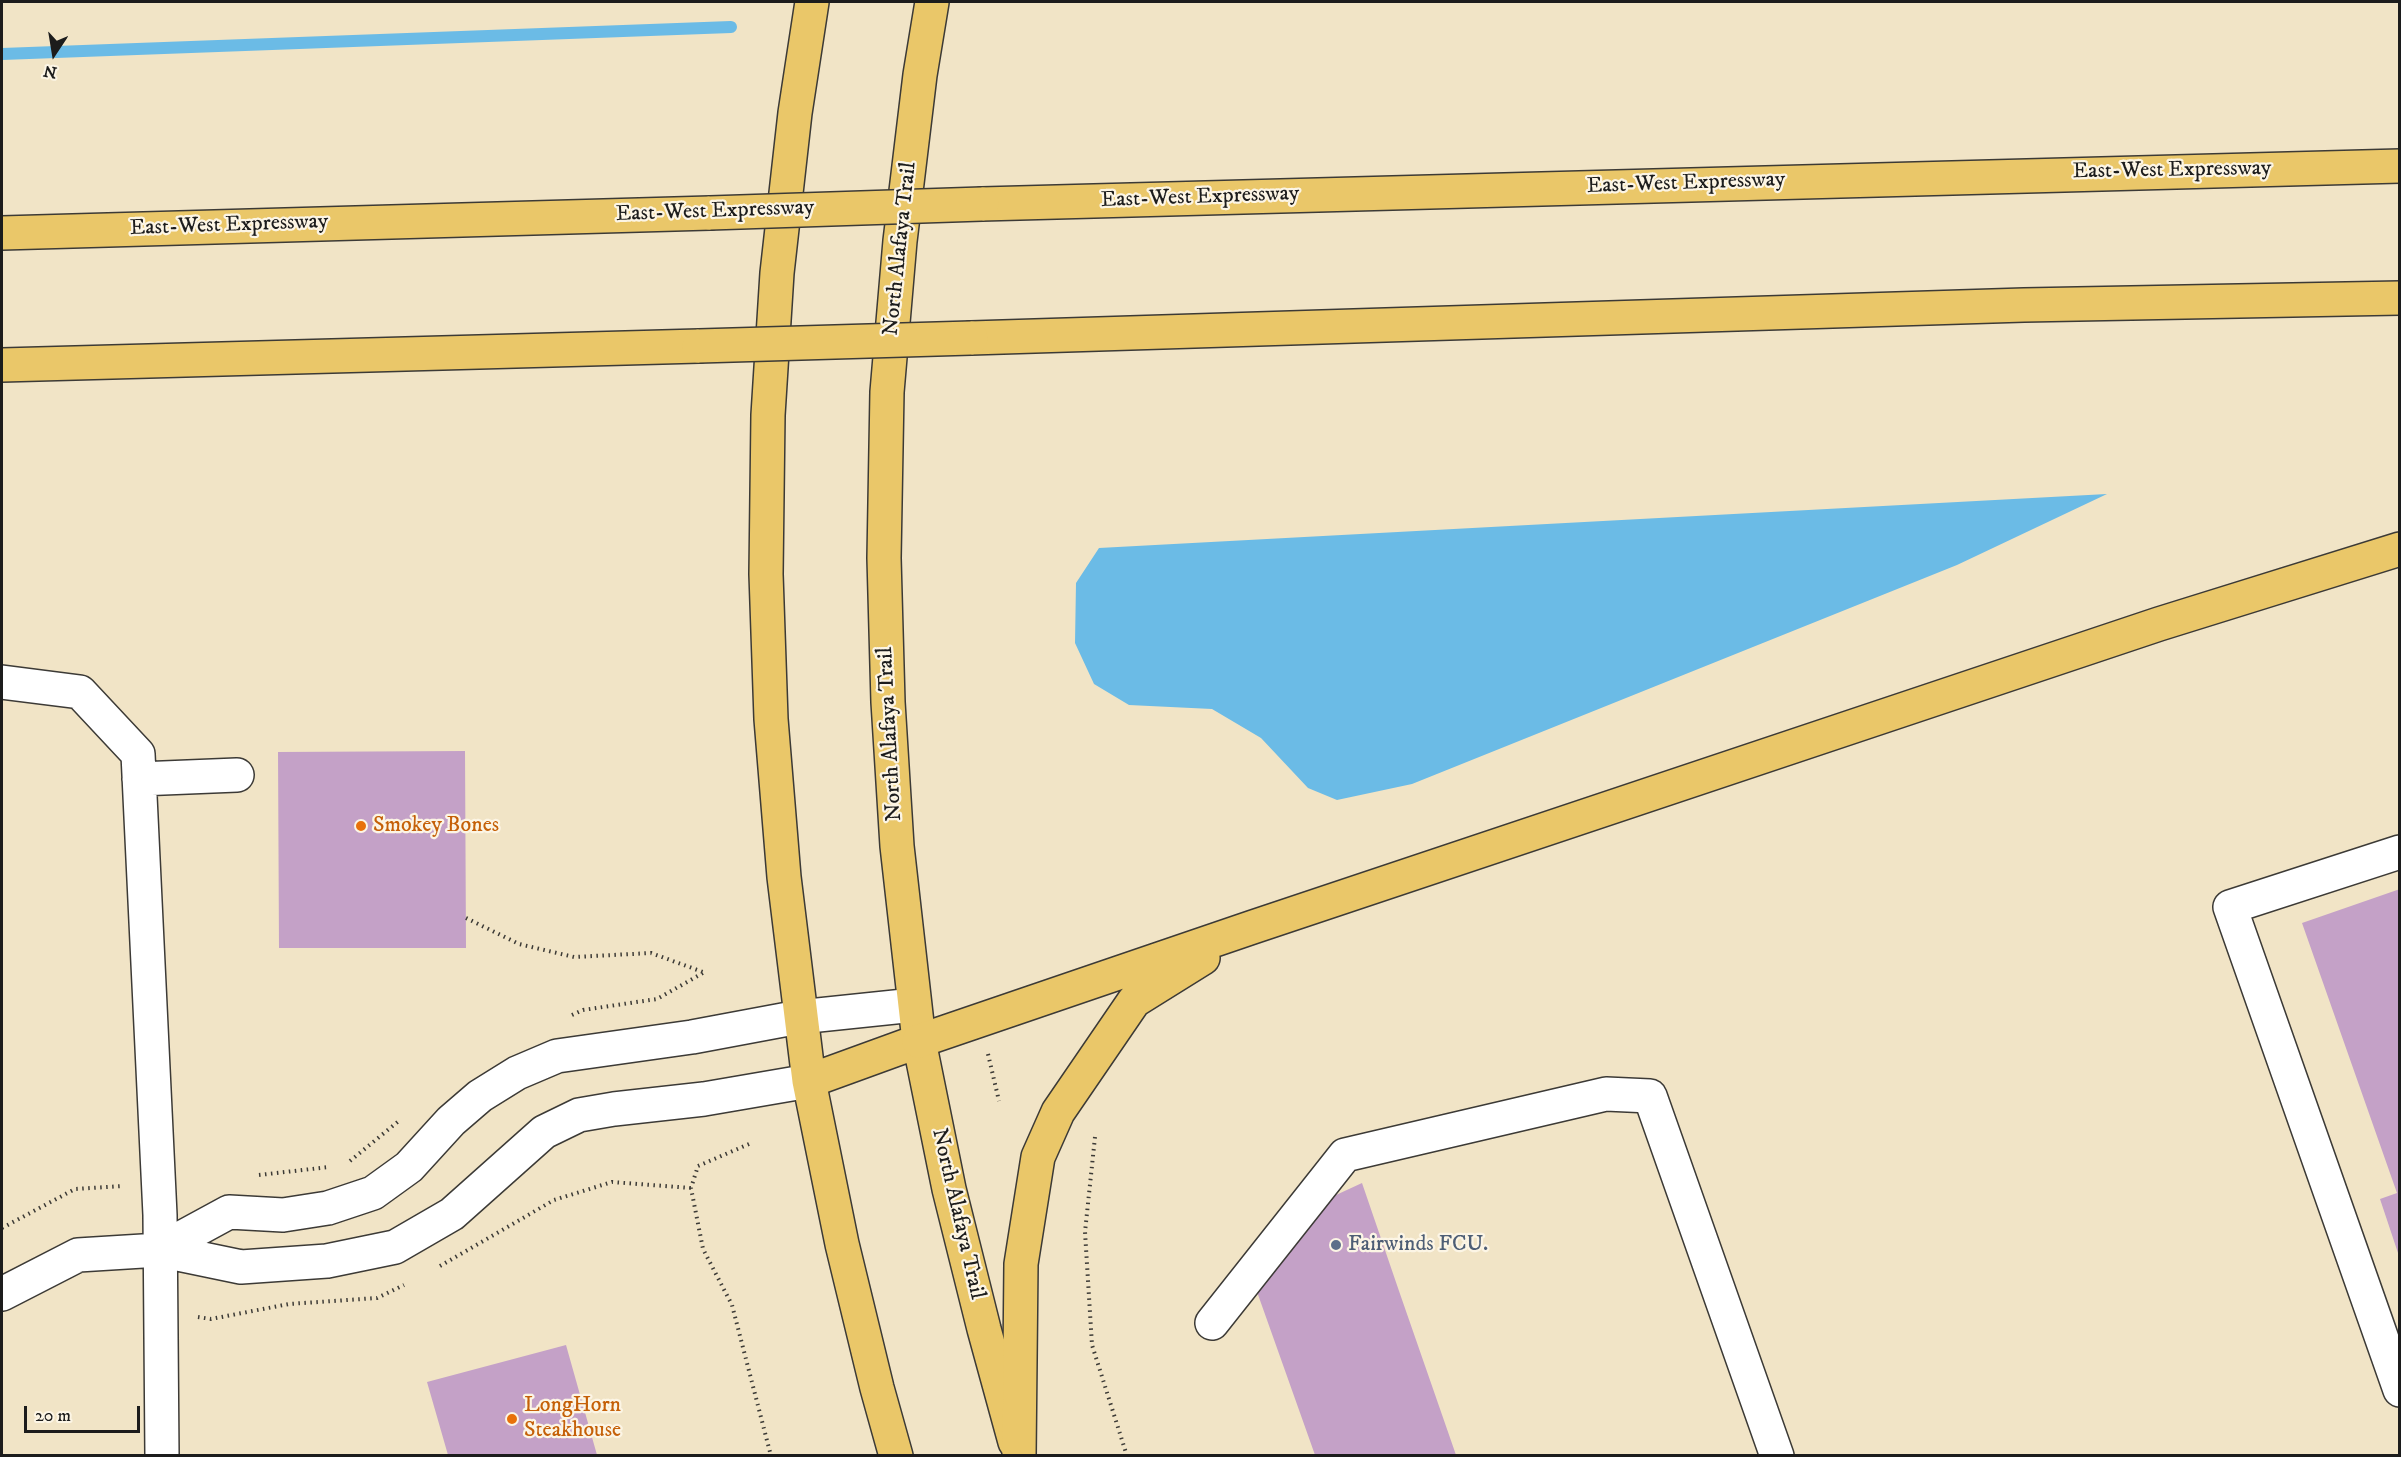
<!DOCTYPE html>
<html>
<head>
<meta charset="utf-8">
<style>
  body { margin:0 }
  #map { position:relative; width:2401px; height:1457px; overflow:hidden; background:#f1e4c6; font-family:"IM FELL DW Pica",serif }
  canvas { display:block }
  .frame { position:absolute; inset:0; border:3px solid #1c1c1c; pointer-events:none }
  .north { position:absolute; left:24px; top:24px; width:60px; height:60px; -webkit-text-stroke:4px #fcf5e5; paint-order:stroke; rotate:192deg; font-size:16px; font-weight:700; line-height:24px; text-align:center; color:#1c1c1c }
  .north::after { content:''; display:block; margin:auto; width:21px; height:27px; background:#1c1c1c; clip-path:polygon(50% 0,100% 100%,50% 72%,0 100%) }
  .scale { position:absolute; left:24px; top:1406px; width:116px; height:27px; box-sizing:border-box; border:3px solid #1c1c1c; border-top:0; padding-left:8px; font-size:18px; line-height:21px; white-space:nowrap; color:#1c1c1c; -webkit-text-stroke:4px #fcf5e5; paint-order:stroke }
</style>
</head>
<body>
<div id="map">
<canvas width="2401" height="1457"></canvas>
<div class="frame"></div>
<div class="north">N</div>
<div class="scale">20 m</div>
</div>
<script>
const ctx = document.querySelector('canvas').getContext('2d');
ctx.lineJoin = 'round';
function fill(path, color) { ctx.fillStyle = color; ctx.fill(path, 'evenodd'); }
const shape = rows => new Path2D(rows.map(r => 'M' + r).join(''));
function stroke(path, color, width, dash) { ctx.strokeStyle = color; ctx.lineWidth = width; ctx.lineCap = dash ? 'butt' : 'round'; ctx.setLineDash(dash || []); ctx.stroke(path); }
function label(font, color, halo, rows, align = 'center') {
  ctx.font = font + ' "IM FELL DW Pica",serif'; ctx.lineWidth = 4.5; ctx.setLineDash([]); ctx.textBaseline = 'middle'; ctx.strokeStyle = halo; ctx.fillStyle = color; for (const [text, x, y, turn = 0] of rows) {
    ctx.save(); ctx.translate(x, y); ctx.rotate((+turn || 0) * Math.PI / 180); ctx.textAlign = isNaN(turn) ? turn : align; if (halo) ctx.strokeText(text, 0, 0); ctx.fillText(text, 0, 0); ctx.restore();
  }
}
fill(shape([
  [2107,494,1957,565,1412,784,1337,800,1308,788,1261,738,1212,709,1129,705,1094,684,1075,643,1076,583,1099,548]
]), '#6bbbe6');
stroke(shape([
  [2,54,731,27]
]), '#6bbbe6', 12);
fill(shape([
  [465,751,466,948,279,948,278,752],
  [2400,889,2400,1256,2399,1256,2380,1199,2397,1193,2302,923],
  [1362,1183,1399,1291,1456,1455,1315,1455,1256,1289,1323,1201],
  [566,1345,597,1455,448,1455,427,1382]
]), '#c4a1c7');
const minor = shape([
  [2,682,80,692,138,754,160,1215,162,1456],
  [139,779,237,775],
  [2400,852,2230,907,2400,1390],
  [159,1250,229,1212,283,1215,328,1208,373,1193,409,1167,451,1121,480,1096,517,1073,557,1056,692,1037,799,1017,914,1005],
  [2,1294,78,1255,159,1250,241,1267,327,1261,395,1247,452,1214,544,1132,579,1115,614,1109,704,1099,809,1081],
  [1212,1323,1345,1155,1606,1094,1650,1096,1777,1456]
]);
const major = shape([
  [812,2,795,113,777,273,768,415,766,574,771,719,784,877,809,1081,842,1244,877,1388,896,1456],
  [932,2,920,75,900,241,887,392,884,558,888,702,897,846,919,1041,949,1189,984,1329,1015,1442],
  [809,1081,919,1041]
]);
const highway = shape([
  [982,204,2400,166],
  [2,233,710,213],
  [971,338,2024,305,2400,298],
  [2,365,699,346],
  [919,1041,1253,927,2159,624,2400,549],
  [1019,1456,1021,1264,1038,1157,1058,1112,1134,1001,1203,958]
]);
stroke(minor, '#3c3a36', 36);
stroke(major, '#3c3a36', 36);
stroke(highway, '#3c3a36', 36);
stroke(shape([
  [466,918,519,944,574,957,651,953,703,972],
  [572,1015,583,1010,657,999,703,973],
  [988,1054,999,1101],
  [1095,1137,1085,1232,1092,1345,1127,1456],
  [749,1144,698,1166,691,1188,703,1249,732,1305,771,1456],
  [350,1161,400,1120],
  [259,1175,329,1167],
  [2,1228,75,1189,123,1186],
  [440,1266,554,1200,612,1182,691,1188],
  [198,1317,211,1319,289,1304,377,1298,404,1285]
]), '#3c3a36', 4, [1.5, 4.5]);
stroke(minor, '#fff', 33);
stroke(major, '#eac769', 33);
stroke(highway, '#eac769', 33);
const highwayBridge = shape([
  [710,213,982,204],
  [699,346,971,338]
]);
stroke(highwayBridge, '#3c3a36', 36, []);
stroke(highwayBridge, '#eac769', 33);
for (const [x, y, r, color] of [
  [361,826,6,"#e8710a"],
  [1336,1245,6,"#5c6f8a"],
  [512,1419,6,"#e8710a"]
]) { const dot = new Path2D(); dot.arc(x, y, r, 0, 2 * Math.PI); ctx.fillStyle = color; ctx.fill(dot); stroke(dot, '#fcf5e5', 2); }
label('22px', '#1c1c1c', '#fcf5e5', [
  ["East-West Expressway",2172,171,-1],
  ["East-West Expressway",1686,184,-2],
  ["East-West Expressway",1200,198,-2],
  ["East-West Expressway",715,212,-2],
  ["East-West Expressway",229,226,-2],
  ["North Alafaya Trail",901,249,-84],
  ["North Alafaya Trail",891,734,-93],
  ["North Alafaya Trail",957,1214,77]
]);
label('22px', '#c56008', '#fcf5e5', [
  ["Smokey Bones",373,826],
  ["LongHorn",524,1406],
  ["Steakhouse",524,1431]
], 'left');
label('22px', '#4e5e75', '#fcf5e5', [
  ["Fairwinds FCU.",1348,1245]
], 'left');
</script>
</body>
</html>
